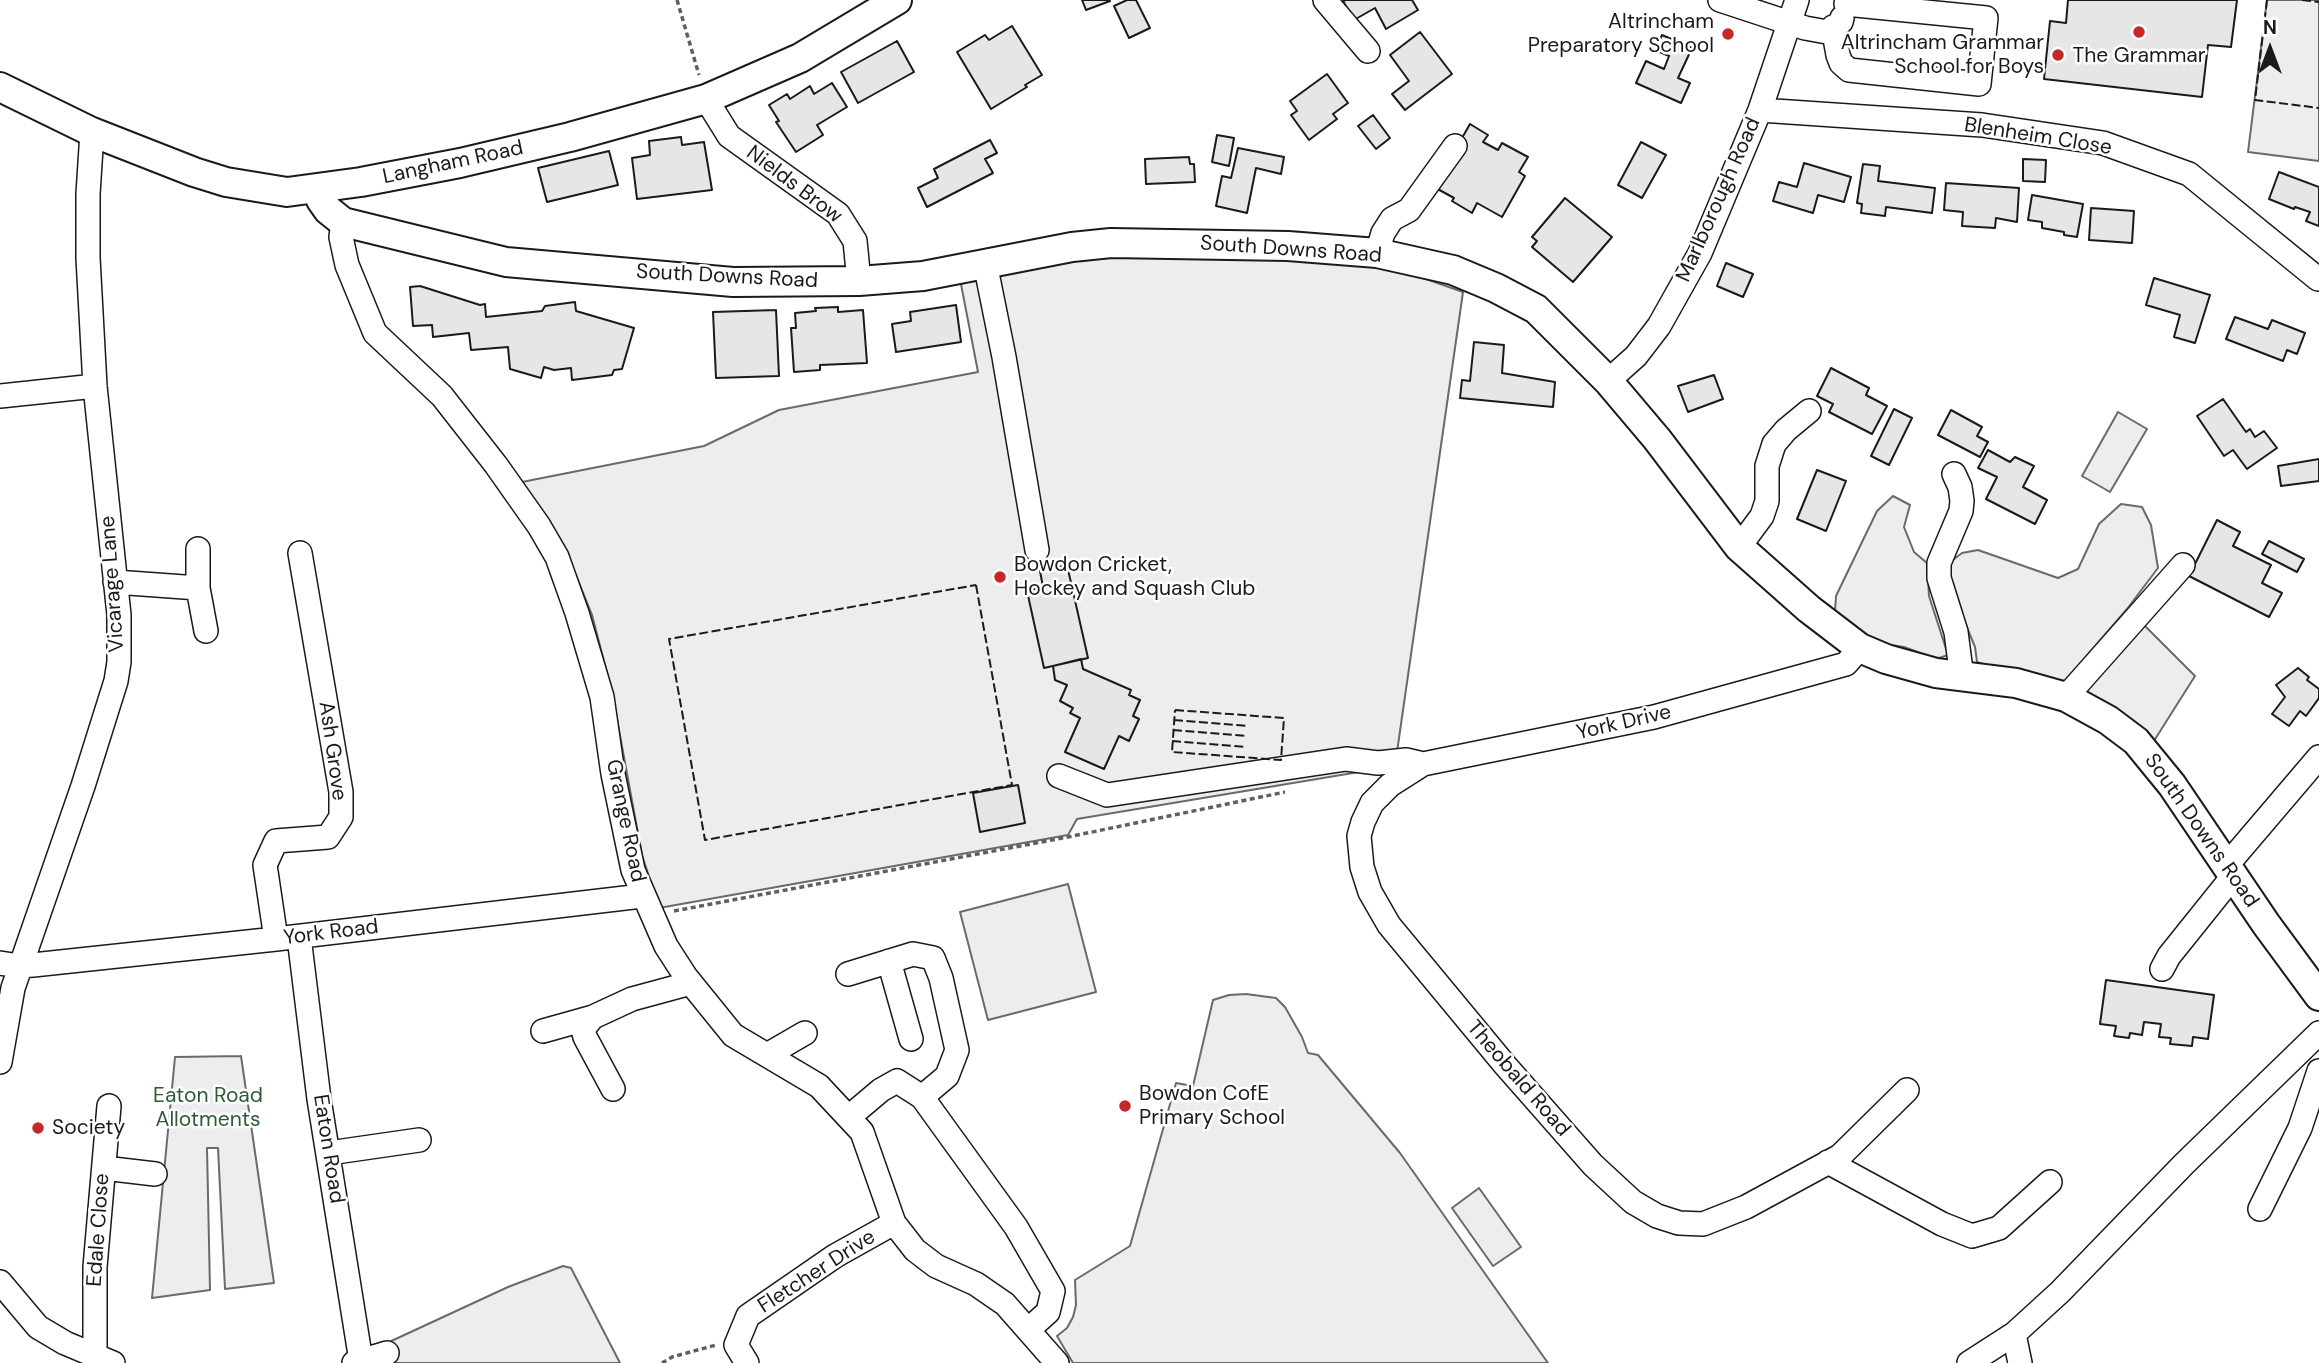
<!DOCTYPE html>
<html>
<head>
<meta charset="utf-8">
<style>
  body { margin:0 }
  #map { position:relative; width:2319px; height:1363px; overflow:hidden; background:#fff; font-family:"DM Sans",sans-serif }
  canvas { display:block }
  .north { position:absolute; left:2235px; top:14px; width:70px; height:70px; -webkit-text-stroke:5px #fff; paint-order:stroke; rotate:0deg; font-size:19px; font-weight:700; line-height:28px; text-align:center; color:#1a1a1a }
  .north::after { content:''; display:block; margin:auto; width:24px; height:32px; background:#1a1a1a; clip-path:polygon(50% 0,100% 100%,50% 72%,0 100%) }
</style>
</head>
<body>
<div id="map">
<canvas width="2319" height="1363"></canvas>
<div class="north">N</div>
</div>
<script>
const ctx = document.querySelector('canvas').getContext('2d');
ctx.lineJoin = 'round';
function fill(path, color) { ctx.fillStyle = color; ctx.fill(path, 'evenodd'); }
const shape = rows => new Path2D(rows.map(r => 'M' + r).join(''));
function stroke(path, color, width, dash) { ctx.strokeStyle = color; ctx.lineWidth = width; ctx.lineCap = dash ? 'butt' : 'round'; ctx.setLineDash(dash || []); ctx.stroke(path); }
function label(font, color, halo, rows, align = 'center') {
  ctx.font = font + ' "DM Sans",sans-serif'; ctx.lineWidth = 5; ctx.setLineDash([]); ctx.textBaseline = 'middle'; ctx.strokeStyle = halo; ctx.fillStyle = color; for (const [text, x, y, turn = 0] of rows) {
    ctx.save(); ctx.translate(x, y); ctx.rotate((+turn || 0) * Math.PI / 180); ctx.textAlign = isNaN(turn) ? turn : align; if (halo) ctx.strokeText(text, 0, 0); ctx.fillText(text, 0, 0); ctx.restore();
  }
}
const green = shape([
  [2267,0,2319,0,2319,161,2248,152,2267,0],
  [1128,257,1263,258,1356,263,1406,272,1463,292,1395,766,1077,819,1068,835,659,908,642,855,612,692,592,615,564,546,522,482,704,446,779,410,978,372,960,279,1057,261,1128,257],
  [2118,412,2147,429,2110,492,2082,476,2118,412],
  [1893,496,1910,505,1904,527,1914,552,1927,563,1929,596,1948,655,1936,659,1904,647,1876,643,1850,630,1835,611,1836,596,1877,511,1893,496],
  [2121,504,2142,507,2151,525,2158,568,2127,609,2059,688,1977,662,1975,647,1947,579,1950,562,1962,553,1978,550,2058,578,2078,569,2099,524,2121,504],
  [2143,624,2195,676,2152,744,2081,693,2143,624],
  [1068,884,1096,992,988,1020,960,912,1068,884],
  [1246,994,1276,998,1285,1007,1302,1037,1308,1053,1318,1055,1400,1153,1548,1363,1073,1363,1057,1336,1067,1328,1073,1317,1076,1305,1075,1280,1130,1246,1176,1083,1193,1086,1213,1000,1229,995,1246,994],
  [241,1056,274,1283,225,1289,218,1148,207,1148,210,1290,152,1298,175,1057,241,1056],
  [1479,1188,1521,1247,1493,1266,1452,1208,1479,1188],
  [563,1266,571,1268,620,1363,394,1363,387,1343,508,1287,563,1266]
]);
fill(green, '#ededed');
stroke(green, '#6a6a6a', 2);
const building = shape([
  [1082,0,1109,0,1110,1,1086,10,1082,0],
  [1127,0,1136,0,1150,28,1129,38,1114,6,1127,0],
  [1346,0,1412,0,1418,10,1386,29,1375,8,1354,20,1343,1,1346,0],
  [2068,0,2237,0,2231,47,2208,45,2202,97,2044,79,2050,21,2066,23,2068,0],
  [1012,26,1042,75,1025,85,1027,87,991,109,957,52,985,35,989,40,1012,26],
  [1420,32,1452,74,1405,110,1392,94,1409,81,1390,55,1420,32],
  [1662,35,1692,48,1678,78,1690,83,1681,103,1636,83,1646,61,1664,69,1669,56,1655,50,1662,35],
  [897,41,914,72,858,103,841,72,897,41],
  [1327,74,1348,103,1333,114,1337,119,1309,140,1291,115,1297,111,1290,101,1327,74],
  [832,83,847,107,817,125,823,135,796,152,776,122,779,121,769,105,787,94,790,99,810,86,814,94,832,83],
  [1373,115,1390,138,1376,149,1358,126,1373,115],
  [1470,124,1488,135,1483,142,1498,150,1502,143,1528,157,1519,172,1525,176,1502,217,1477,203,1472,213,1452,201,1454,198,1434,187,1470,124],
  [1217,135,1234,138,1229,166,1212,162,1217,135],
  [681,137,682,145,704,142,712,190,637,199,632,158,650,155,649,141,681,137],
  [990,140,997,153,985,159,993,173,927,207,918,188,938,178,934,169,990,140],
  [1641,142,1666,155,1642,198,1618,185,1641,142],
  [1238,148,1284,157,1281,174,1256,168,1247,213,1216,206,1222,176,1231,178,1238,148],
  [609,151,618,185,547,202,538,168,609,151],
  [1189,157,1190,164,1194,164,1195,182,1146,184,1145,159,1189,157],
  [2023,159,2046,160,2045,182,2023,181,2023,159],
  [1804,163,1851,177,1844,202,1818,195,1813,213,1773,201,1779,182,1797,187,1804,163],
  [1863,164,1880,166,1878,181,1935,188,1932,213,1886,207,1885,216,1861,213,1862,204,1857,203,1863,164],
  [2279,172,2319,187,2319,226,2306,221,2310,212,2295,207,2294,209,2269,199,2279,172],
  [1946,183,2019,188,2017,222,1996,218,1995,228,1962,226,1963,212,1944,210,1946,183],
  [2032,195,2083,204,2077,237,2064,235,2064,232,2042,228,2042,222,2028,220,2032,195],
  [1565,198,1612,237,1573,282,1532,247,1537,241,1532,237,1565,198],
  [2091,208,2134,211,2132,243,2089,240,2091,208],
  [1726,263,1753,274,1743,297,1717,286,1726,263],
  [2154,278,2210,295,2195,343,2174,337,2180,315,2146,305,2154,278],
  [420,286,480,305,485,304,486,317,542,311,545,306,575,302,576,311,634,328,622,369,614,370,612,375,572,380,571,368,554,370,544,367,541,378,510,369,508,347,471,350,469,333,433,337,432,325,413,326,410,287,420,286],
  [956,305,961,342,896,352,892,324,911,321,910,312,956,305],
  [838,307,838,312,863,310,867,363,820,365,820,370,794,372,791,328,796,328,795,313,816,311,815,308,838,307],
  [776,310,779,376,716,378,713,312,776,310],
  [2235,317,2268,329,2272,320,2305,333,2297,354,2287,350,2283,361,2226,339,2235,317],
  [1474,342,1504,345,1502,373,1555,382,1553,407,1460,398,1462,380,1470,381,1474,342],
  [1831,368,1869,388,1866,395,1887,406,1872,434,1829,412,1833,404,1817,396,1831,368],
  [1714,375,1723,399,1688,412,1678,386,1714,375],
  [2223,399,2246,432,2250,429,2255,437,2264,431,2277,448,2247,469,2233,450,2224,456,2197,416,2223,399],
  [1894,409,1912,418,1889,465,1871,456,1894,409],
  [1951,410,1982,427,1977,436,1988,442,1980,457,1938,435,1951,410],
  [1988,450,2010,462,2015,457,2034,466,2023,487,2047,500,2035,524,1986,499,1997,477,1978,468,1988,450],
  [2319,459,2319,481,2281,486,2278,466,2319,459],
  [1817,470,1846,481,1826,531,1797,519,1817,470],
  [2217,520,2240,532,2233,546,2271,565,2262,583,2282,593,2269,617,2189,576,2217,520],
  [2269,541,2304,559,2297,572,2262,554,2269,541],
  [1067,565,1088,658,1044,668,1027,591,1043,587,1040,571,1067,565],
  [1081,659,1083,669,1131,690,1129,695,1140,700,1133,716,1139,719,1129,741,1119,736,1104,769,1065,752,1080,718,1070,713,1073,708,1060,701,1067,685,1055,680,1053,666,1081,659],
  [2298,668,2309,677,2307,680,2319,689,2319,698,2306,716,2300,711,2289,726,2272,714,2285,697,2276,685,2298,668],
  [1018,785,1025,823,980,832,973,793,1018,785],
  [2106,980,2214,995,2208,1039,2193,1037,2192,1046,2170,1044,2171,1038,2159,1037,2161,1024,2144,1022,2142,1035,2130,1033,2129,1038,2114,1036,2116,1026,2100,1024,2106,980]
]);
fill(building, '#e6e6e6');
stroke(building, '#1a1a1a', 2);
const minor = shape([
  [1325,0,1368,51],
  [1720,0,1805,28,1827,32,1841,22,1842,18],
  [1833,27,1838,55,1841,63,1849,70,1979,84,1986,18,1846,4],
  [706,99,729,136,838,214,855,241,859,281],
  [1760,110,1982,125,2103,143,2189,174,2318,279],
  [343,222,341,237,347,265,375,333,442,396,496,465,539,526,557,557,577,613,602,697,613,774,633,870,666,946,686,977,733,1035,819,1086,862,1132,894,1223,915,1250,936,1266,976,1284,1005,1304,1057,1363],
  [1377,253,1383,233,1392,219,1409,210,1455,146],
  [985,263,1004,357,1037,550],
  [1608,381,1636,356,1659,326,1700,253,1760,110,1797,0],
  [0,396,95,386],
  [1954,474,1960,487,1962,501,1961,511,1939,563,1939,578,1956,632,1962,678],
  [1739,547,1762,516,1767,501,1767,466,1774,444,1786,430,1809,411],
  [115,582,198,588,198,549],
  [198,588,206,631],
  [2066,697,2183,565],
  [1423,764,1390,785,1372,803,1363,822,1359,836,1362,867,1370,892,1389,925,1505,1065,1593,1165,1633,1202,1657,1216,1679,1223,1703,1224,1746,1207,1840,1156,1907,1090],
  [1059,776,1107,795,1346,759,1378,763,1406,760,1423,764,1654,717,1846,664,1860,648],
  [2227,865,2319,757],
  [299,937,319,1099,361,1361],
  [276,939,265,865,276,841,328,837,341,817,341,792,300,553],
  [889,961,911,1039],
  [0,963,19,966,33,965,276,939,642,896],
  [2162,969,2169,956,2234,875],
  [848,974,913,954,933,958,941,978,957,1050,947,1076,922,1097],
  [593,1017,583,1029,585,1037,613,1089],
  [543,1031,593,1017,632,999,691,983],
  [767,1055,805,1033],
  [0,1062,13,988,83,786,116,681,119,662,119,615,95,386,88,258,88,194,92,132],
  [849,1117,881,1090,897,1081,922,1097,1016,1227,1053,1291,1048,1312,1028,1330],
  [329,1153,419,1140],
  [1828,1162,1942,1224,1972,1236,1999,1228,2050,1182],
  [104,1168,155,1174],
  [2260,1209,2300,1128,2319,1071],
  [0,1282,38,1327,65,1343,113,1363],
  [2014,1334,2020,1363],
  [95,1355,95,1267,109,1106],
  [354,1363,387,1353],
  [747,1363,736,1345,748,1316,835,1256,894,1223],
  [1969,1363,2014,1334,2060,1292,2184,1164,2319,1033]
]);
const major = shape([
  [0,87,92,132,194,172,226,182,287,192,361,182,460,163,570,137,706,99,800,58,897,0],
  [318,189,321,200,328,210,343,222,506,262,733,282,859,281,923,276,1072,247,1111,243,1288,246,1377,253,1453,270,1496,288,1536,309,1608,381,1657,439,1739,547,1809,609,1860,648,1886,659,1936,673,2016,683,2066,697,2108,720,2136,741,2172,785,2266,924,2319,996]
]);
stroke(minor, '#1a1a1a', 26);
stroke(major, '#1a1a1a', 32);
stroke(shape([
  [677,0,699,75],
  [674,911,1068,837,1285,792],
  [662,1363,672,1357,716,1345]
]), '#5f5f5f', 3.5, [5, 3.5]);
stroke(minor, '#fff', 23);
stroke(major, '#fff', 28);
stroke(shape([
  [2267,0,2255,100,2319,108],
  [2302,0,2319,2],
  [976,585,1012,785,705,840,669,639,976,585],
  [1175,710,1284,718,1281,760,1172,752,1175,710],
  [1174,720,1247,726],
  [1173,730,1246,736],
  [1172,741,1245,747]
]), '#1a1a1a', 2, [9, 3.5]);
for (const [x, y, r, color] of [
  [2139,32,7,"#c62828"],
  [1728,34,7,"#c62828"],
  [2058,55,7,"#c62828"],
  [1000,577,7,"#c62828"],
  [1125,1106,7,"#c62828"],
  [38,1128,7,"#c62828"]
]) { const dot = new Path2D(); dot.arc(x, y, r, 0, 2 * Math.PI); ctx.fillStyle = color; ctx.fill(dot); stroke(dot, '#fff', 2.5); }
label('21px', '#1a1a1a', '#fff', [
  ["Altrincham",1714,22,"right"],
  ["Preparatory School",1714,46,"right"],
  ["Altrincham Grammar",2044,43,"right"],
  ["School for Boys",2044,67,"right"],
  ["The Grammar",2139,56,"center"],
  ["Bowdon Cricket,",1014,565],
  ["Hockey and Squash Club",1014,589],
  ["Bowdon CofE",1139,1094],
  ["Primary School",1139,1118],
  ["Society",52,1128]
], 'left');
label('21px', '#1a1a1a', '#fff', [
  ["Blenheim Close",2038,137,9],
  ["Langham Road",453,163,-12],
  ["Nields Brow",794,185,37],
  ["Marlborough Road",1719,200,-66],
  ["South Downs Road",1291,250,4],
  ["South Downs Road",727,277,3],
  ["Vicarage Lane",113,584,-94],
  ["York Drive",1624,723,-13],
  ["Ash Grove",332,751,82],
  ["Grange Road",625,821,78],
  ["South Downs Road",2201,831,55],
  ["York Road",331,933,-7],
  ["Theobald Road",1518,1079,49],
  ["Eaton Road",328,1149,81],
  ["Edale Close",99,1230,-86],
  ["Fletcher Drive",817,1272,-33]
]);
label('21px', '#2b5a34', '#fff', [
  ["Eaton Road",208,1096],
  ["Allotments",208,1120]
]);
</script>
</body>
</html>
